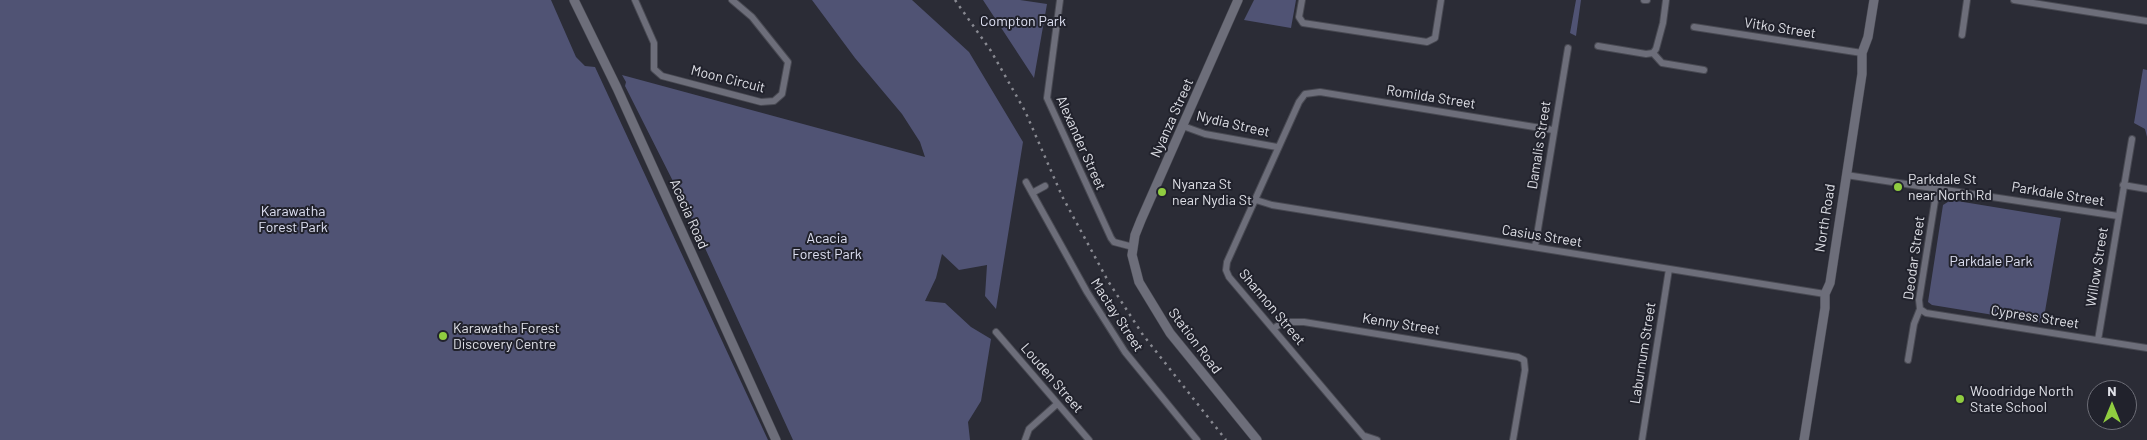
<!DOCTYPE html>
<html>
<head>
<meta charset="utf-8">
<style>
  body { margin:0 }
  #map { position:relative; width:2147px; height:440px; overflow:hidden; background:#2b2c36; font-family:Barlow,sans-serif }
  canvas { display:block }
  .north { position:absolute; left:2087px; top:380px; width:50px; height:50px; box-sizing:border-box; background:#21222c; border:1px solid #6d6e77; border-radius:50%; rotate:0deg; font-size:14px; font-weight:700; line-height:20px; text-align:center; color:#dfe0e7 }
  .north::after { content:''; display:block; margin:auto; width:18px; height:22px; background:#90cd40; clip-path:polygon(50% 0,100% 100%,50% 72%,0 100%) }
</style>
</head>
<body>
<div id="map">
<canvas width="2147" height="440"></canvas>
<div class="north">N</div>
</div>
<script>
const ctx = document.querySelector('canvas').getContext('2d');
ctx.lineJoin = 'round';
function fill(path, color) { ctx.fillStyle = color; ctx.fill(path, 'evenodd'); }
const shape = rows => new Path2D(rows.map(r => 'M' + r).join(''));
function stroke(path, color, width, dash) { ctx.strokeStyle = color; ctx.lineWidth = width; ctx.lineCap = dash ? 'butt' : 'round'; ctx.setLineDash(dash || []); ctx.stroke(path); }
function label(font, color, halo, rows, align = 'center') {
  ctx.font = font + ' Barlow,sans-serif'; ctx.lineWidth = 4; ctx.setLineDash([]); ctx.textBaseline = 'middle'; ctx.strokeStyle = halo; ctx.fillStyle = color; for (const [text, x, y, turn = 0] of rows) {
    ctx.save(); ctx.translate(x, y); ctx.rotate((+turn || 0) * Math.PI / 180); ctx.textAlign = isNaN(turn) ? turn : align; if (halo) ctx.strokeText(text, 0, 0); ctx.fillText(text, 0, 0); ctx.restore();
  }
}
fill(shape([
  [0,0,551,0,576,57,585,66,595,67,768,440,0,440],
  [812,0,912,0,969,52,1023,142,996,309,985,296,987,265,959,270,942,254,936,278,925,301,945,303,971,327,991,339,981,401,968,422,970,440,793,440,688,211,625,86,626,82,622,75,925,157,920,142,902,114,855,58],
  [983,0,1020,0,1047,4,1034,78],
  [1254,0,1296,0,1291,28,1244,20],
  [1576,0,1581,0,1576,36,1570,33],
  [2143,69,2147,70,2147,137,2145,129,2134,123],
  [1951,200,2061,218,2043,323,1932,305,1928,302,1943,205]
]), '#505374');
const street = shape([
  [635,0,654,43,654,69,662,76,761,102,774,101,782,94,788,62,752,17,732,0],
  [1060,0,1047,98,1111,238,1114,242,1133,247],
  [1302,0,1299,17,1303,23,1427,42,1435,38,1441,0],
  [1644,0,1647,0],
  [2014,0,2147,21],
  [1694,27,1862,53],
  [1962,35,1967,0],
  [1598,46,1646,54,1653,53,1656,49,1663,23,1666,0],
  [1653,53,1662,63,1704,70],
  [1183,126,1205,134,1277,147],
  [1846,175,2118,216],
  [1026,182,1087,292,1125,352,1197,440],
  [2123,185,2147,189],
  [1032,193,1045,186],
  [1256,200,1272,205,1825,294],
  [1535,247,1568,48],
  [1920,309,1926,313,2147,348],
  [1274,328,1284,322,1304,322,1518,357,1524,360,1525,370,1513,440],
  [996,332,1089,440],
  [2098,340,2132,139],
  [1908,360,1914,324,1920,309,1919,300,1937,188],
  [1365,436,1377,440],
  [1025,440,1029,429,1057,404],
  [1367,440,1229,277,1226,270,1227,262,1299,102,1305,94,1320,92,1553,130],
  [1642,440,1669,269]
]);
const secondary = shape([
  [574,0,617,88,776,440],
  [1238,0,1141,220,1135,235,1132,255,1139,282,1170,333,1257,440],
  [1804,440,1825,308,1825,294,1830,283,1862,74,1862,53,1868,37,1874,0]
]);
stroke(street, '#484952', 8);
stroke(secondary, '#484952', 10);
stroke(street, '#6d6e7a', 6);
stroke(secondary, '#6d6e7a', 9);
stroke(shape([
  [955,0,991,51,1025,111,1062,196,1108,281,1143,335,1226,440]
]), '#888991', 2.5, [2.5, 5]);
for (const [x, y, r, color] of [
  [1898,187,5,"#90cd40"],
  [1162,192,5,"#90cd40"],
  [443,336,5,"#90cd40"],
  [1960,399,5,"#90cd40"]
]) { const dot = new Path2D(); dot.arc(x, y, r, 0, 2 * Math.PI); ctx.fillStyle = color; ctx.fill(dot); stroke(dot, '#21222c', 2); }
label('14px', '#dee0f2', '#21222c', [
  ["Compton Park",1023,21],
  ["Karawatha",293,211],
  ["Forest Park",293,227],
  ["Acacia",827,238],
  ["Forest Park",827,254],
  ["Parkdale Park",1991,261]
]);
label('14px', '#dfe0e7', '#21222c', [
  ["Vitko Street",1780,28,9],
  ["Moon Circuit",728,79,14],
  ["Romilda Street",1431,97,9],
  ["Nyanza Street",1172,118,-66],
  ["Nydia Street",1233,124,13],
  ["Alexander Street",1081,143,66],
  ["Damalis Street",1539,145,-81],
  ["Parkdale Street",2058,194,9],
  ["Acacia Road",689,214,66],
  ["North Road",1825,218,-81],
  ["Casius Street",1542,236,9],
  ["Deodar Street",1914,258,-82],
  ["Willow Street",2097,267,-81],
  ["Shannon Street",1272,307,50],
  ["Mactay Street",1117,315,57],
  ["Cypress Street",2035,317,9],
  ["Kenny Street",1401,324,9],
  ["Station Road",1195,341,53],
  ["Laburnum Street",1643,353,-81],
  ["Louden Street",1052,378,49]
]);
label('14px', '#dfe0e7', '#21222c', [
  ["Parkdale St",1908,179],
  ["near North Rd",1908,195],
  ["Nyanza St",1172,184],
  ["near Nydia St",1172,200],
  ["Karawatha Forest",453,328],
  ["Discovery Centre",453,344],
  ["Woodridge North",1970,391],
  ["State School",1970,407]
], 'left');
</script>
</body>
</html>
